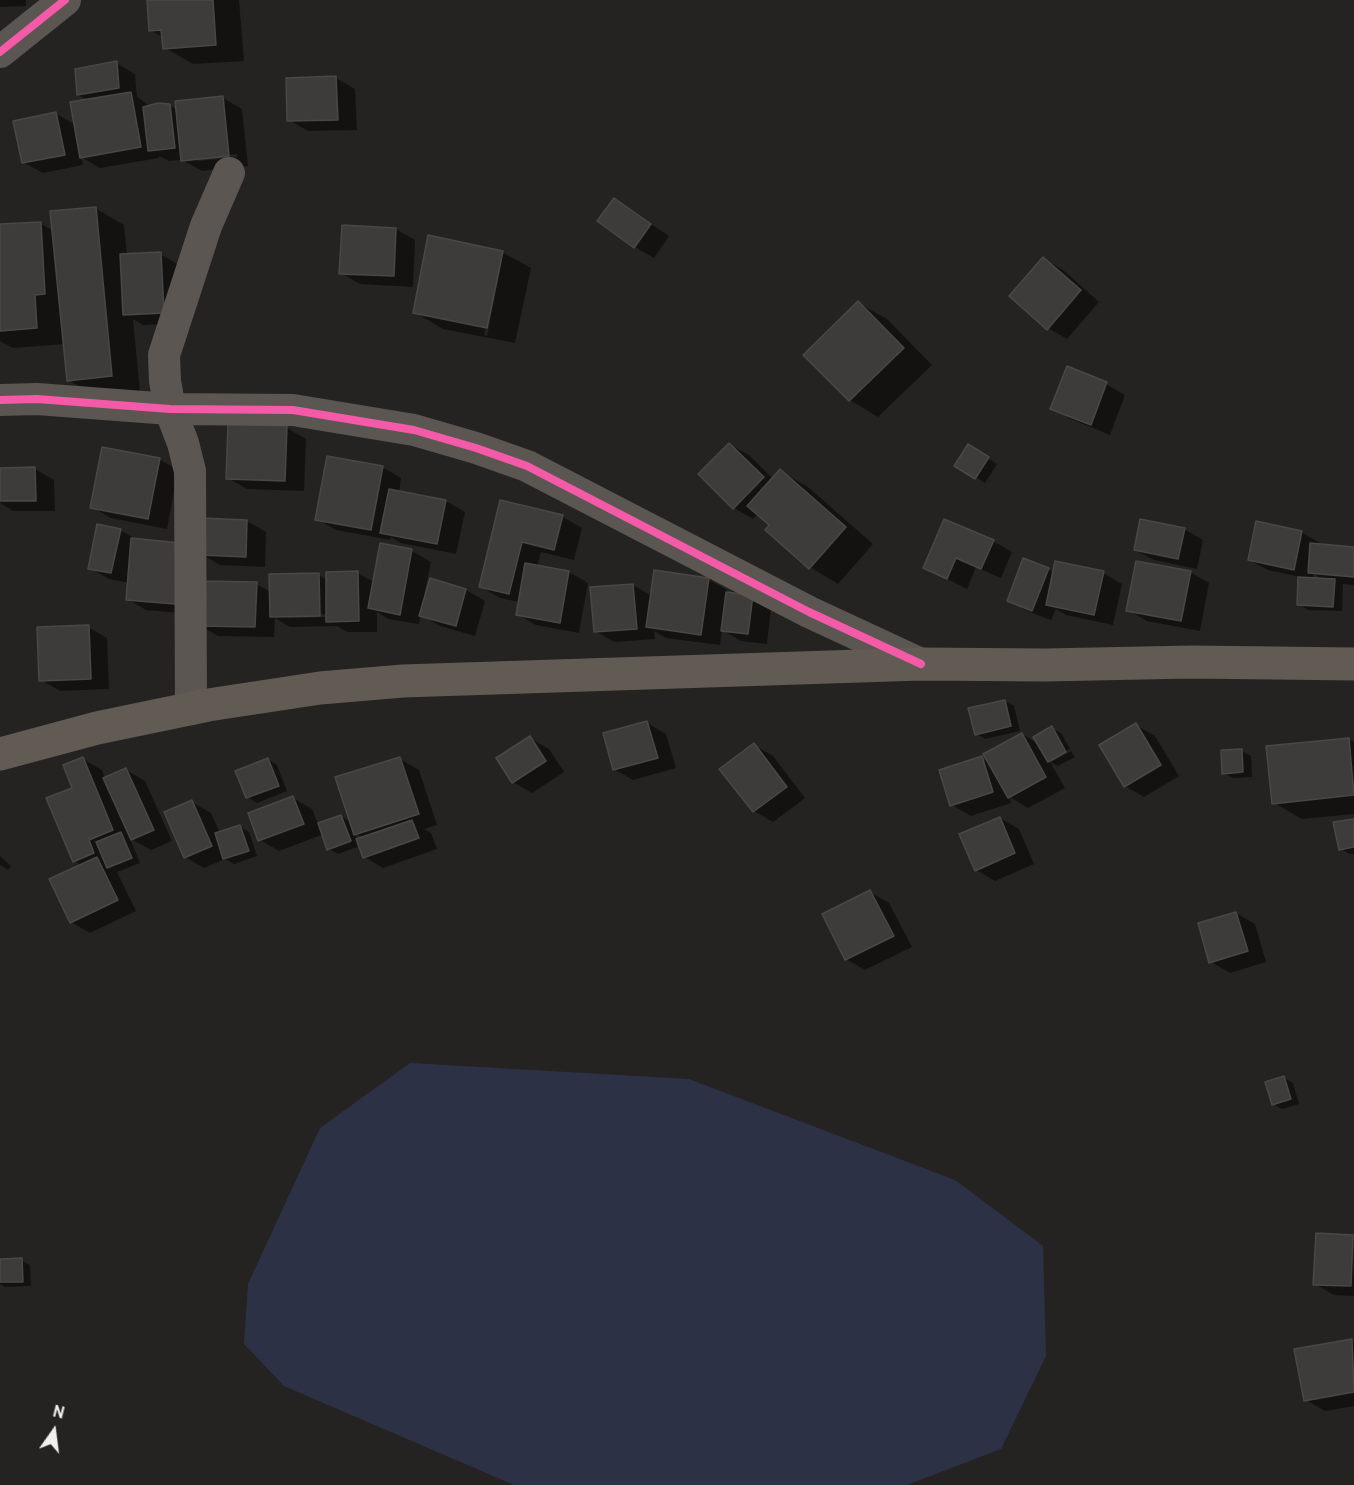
<!DOCTYPE html>
<html>
<head>
<meta charset="utf-8">
<style>
  body { margin:0 }
  #map { position:relative; width:1354px; height:1485px; overflow:hidden; background:#242321; font-family:Overpass,sans-serif }
  canvas { display:block }
  .north { position:absolute; left:24px; top:1401px; width:60px; height:60px; -webkit-text-stroke:4px #252320; paint-order:stroke; rotate:14deg; font-size:16px; font-weight:700; line-height:24px; text-align:center; color:#f2f0ee }
  .north::after { content:''; display:block; margin:auto; width:21px; height:27px; background:#f2f0ee; clip-path:polygon(50% 0,100% 100%,50% 72%,0 100%) }
</style>
</head>
<body>
<div id="map">
<canvas width="1354" height="1485"></canvas>
<div class="north">N</div>
</div>
<script>
const ctx = document.querySelector('canvas').getContext('2d');
ctx.lineJoin = 'round';
function fill(path, color) { ctx.fillStyle = color; ctx.fill(path, 'evenodd'); }
const shape = rows => new Path2D(rows.map(r => 'M' + r).join(''));
function stroke(path, color, width, dash) { ctx.strokeStyle = color; ctx.lineWidth = width; ctx.lineCap = dash ? 'butt' : 'round'; ctx.setLineDash(dash || []); ctx.stroke(path); }
fill(shape([
  [410,1063,689,1079,955,1180,1043,1246,1046,1356,1001,1449,907,1485,514,1485,284,1386,244,1344,248,1284,320,1128]
]), '#2d3146');
fill(shape([
  [0,0,26,0,26,6,0,7],
  [148,0,239,0,244,61,193,64,165,48,164,38,150,30],
  [116,63,135,74,137,97,150,106,169,105,177,110,223,98,242,109,248,166,202,171,182,160,169,161,159,156,159,158,100,168,81,157,83,165,43,173,23,162,55,113,76,125,88,100,78,95],
  [237,154,237,157,198,161,198,158],
  [336,78,355,89,357,130,308,131,289,120],
  [615,200,669,236,654,258,635,247],
  [95,208,124,225,127,255,160,254,179,265,182,323,143,325,133,319,140,392,97,396,68,380,65,344,13,348,0,341,0,226,41,224,54,231],
  [396,229,415,240,413,287,360,284,341,273],
  [502,252,531,268,515,343,443,329,414,312],
  [499,260,502,260,487,336,484,335],
  [1044,259,1063,270,1099,302,1067,339,1048,328],
  [858,303,887,319,932,365,878,417,850,400],
  [1106,384,1125,395,1110,435,1071,419,1052,408],
  [287,428,306,439,304,491,247,489,228,478],
  [730,445,749,455,773,479,780,471,808,487,873,544,838,584,810,567,771,525,758,514,753,519,734,508],
  [977,451,997,464,985,483,956,465],
  [159,459,178,470,167,529,111,518,92,507],
  [382,467,401,478,399,492,446,501,465,512,456,554,401,543,391,537,390,540,336,530,317,519],
  [0,469,35,469,54,480,55,511,13,511,0,503],
  [501,502,563,517,582,528,574,560,541,552,537,567,569,572,588,583,579,633,536,625,517,614,519,602,500,598,481,587],
  [203,519,247,521,266,532,265,567,220,565,201,554],
  [1184,529,1203,540,1197,569,1154,560,1135,550],
  [120,530,139,541,193,614,146,610,127,599,129,583,109,579,90,568],
  [1301,532,1320,543,1320,546,1354,549,1354,585,1343,584,1342,611,1308,610,1299,604,1300,577,1268,570,1249,560],
  [1314,574,1323,580,1313,579],
  [993,541,1012,552,1001,578,976,567,967,589,924,567],
  [381,544,412,551,431,562,424,596,466,590,485,601,475,636,440,626,421,615,419,624,388,619,377,612,377,632,347,632,337,626,290,627,275,618,274,637,218,636,199,625,256,584,271,592,319,575,327,580,357,573,374,582],
  [327,614,327,617,288,618,288,615],
  [1048,569,1054,573,1103,573,1122,584,1113,625,1066,615,1056,609,1051,620,1027,611,1009,600],
  [1190,572,1209,583,1200,631,1147,621,1128,610],
  [708,579,727,590,727,593,752,597,771,608,767,644,741,641,722,630,720,645,666,638,654,631,655,639,614,642,595,631,633,585,652,596],
  [88,627,107,638,109,689,60,691,41,680],
  [1005,701,1014,706,1020,731,985,739,976,734],
  [647,723,666,734,676,768,633,780,614,769],
  [1136,725,1155,736,1179,776,1144,797,1125,786],
  [1052,728,1061,733,1070,749,1051,758,1051,762,1071,751,1075,757,1058,766,1050,762,1065,788,1028,808,1010,797,1011,803,971,816,952,805,981,758,990,763,1022,734,1039,744],
  [530,738,549,749,564,772,532,793,513,782],
  [1349,739,1354,742,1354,814,1302,819,1274,803],
  [754,745,773,756,805,798,773,822,754,811],
  [1242,751,1251,756,1252,777,1233,778,1224,773],
  [83,759,102,770,105,779,126,770,145,781,172,841,151,850,133,840,131,841,140,863,117,872,136,911,90,933,71,922,82,865,74,861,74,788],
  [268,759,277,765,287,791,257,803,248,797,237,772],
  [400,759,419,770,437,825,424,829,431,833,437,849,383,868,364,857,360,846,338,854,329,849,324,834,279,851,260,840,293,798,312,809,318,824,341,816,351,822],
  [355,833,363,838,357,840],
  [192,802,211,813,220,833,240,827,249,832,257,856,234,864,225,859,204,868,185,857],
  [1000,818,1019,829,1034,864,995,881,976,870],
  [1354,820,1354,854,1350,854,1341,849],
  [0,856,11,866,8,870,0,865],
  [870,892,889,903,912,947,865,970,846,959],
  [1236,913,1255,924,1266,962,1230,973,1211,962],
  [1284,1078,1293,1083,1299,1104,1282,1109,1273,1104],
  [1353,1236,1354,1296,1334,1295,1315,1284],
  [0,1260,21,1260,30,1265,31,1286,5,1287,0,1284],
  [1352,1340,1354,1341,1354,1406,1325,1411,1306,1400,1296,1350]
]), '#0007');
const building = shape([
  [147,0,213,0,216,45,163,49,161,30,149,31,147,0],
  [117,61,119,88,77,95,75,69,117,61],
  [336,76,338,120,287,121,286,78,336,76],
  [131,92,141,147,80,158,70,102,131,92],
  [223,96,229,156,181,161,175,101,223,96],
  [158,103,170,104,175,148,148,151,143,107,158,103],
  [56,112,65,155,22,163,13,121,56,112],
  [614,198,651,224,634,248,597,221,614,198],
  [96,207,112,376,67,381,50,211,96,207],
  [41,222,45,294,35,295,37,328,0,331,0,224,41,222],
  [342,225,396,228,394,276,339,274,342,225],
  [428,235,503,251,487,328,413,313,428,235],
  [161,252,164,313,123,315,120,254,161,252],
  [1043,257,1081,290,1047,330,1009,296,1043,257],
  [858,301,904,348,849,401,803,355,858,301],
  [1067,366,1107,382,1091,425,1050,409,1067,366],
  [228,424,287,426,285,481,226,479,228,424],
  [729,443,764,477,733,509,698,474,729,443],
  [968,444,989,457,975,479,954,466,968,444],
  [102,447,160,458,148,519,90,508,102,447],
  [327,456,383,466,371,530,315,520,327,456],
  [35,467,36,501,0,501,0,468,35,467],
  [780,469,846,527,809,569,765,530,769,525,747,506,780,469],
  [389,489,446,500,437,544,380,533,389,489],
  [500,500,563,515,554,550,522,542,509,594,479,587,500,500],
  [202,518,247,520,246,557,200,555,202,518],
  [944,519,994,540,981,569,956,558,947,579,923,568,944,519],
  [1140,519,1185,528,1178,559,1134,550,1140,519],
  [1256,521,1302,531,1294,570,1248,560,1256,521],
  [97,524,121,529,111,573,88,569,97,524],
  [131,538,180,543,175,604,126,600,131,538],
  [380,543,412,549,400,615,368,608,380,543],
  [1310,543,1354,547,1354,577,1308,573,1310,543],
  [1023,558,1049,568,1032,611,1007,601,1023,558],
  [1055,561,1104,571,1094,615,1046,605,1055,561],
  [1136,561,1191,571,1181,621,1126,611,1136,561],
  [525,563,569,571,560,623,516,615,525,563],
  [654,570,709,578,701,635,646,627,654,570],
  [358,571,359,621,326,622,326,572,358,571],
  [319,573,320,616,270,617,269,574,319,573],
  [1298,577,1335,579,1333,607,1297,605,1298,577],
  [430,578,466,589,456,626,419,616,430,578],
  [199,581,257,582,255,627,198,626,199,581],
  [633,584,637,629,594,632,590,587,633,584],
  [726,592,753,595,748,634,721,631,726,592],
  [89,625,91,679,39,681,37,627,89,625],
  [1005,700,1011,726,975,735,968,708,1005,700],
  [647,721,658,758,613,770,603,733,647,721],
  [1136,723,1161,765,1124,787,1099,745,1136,723],
  [1052,726,1066,752,1048,762,1033,737,1052,726],
  [1022,733,1046,777,1008,798,983,754,1022,733],
  [530,736,546,761,512,783,496,758,530,736],
  [1349,738,1354,795,1272,804,1266,746,1349,738],
  [754,743,787,787,753,812,719,769,754,743],
  [1242,749,1243,772,1222,774,1221,750,1242,749],
  [982,756,993,792,950,806,939,770,982,756],
  [83,757,113,830,89,840,94,853,73,862,46,798,72,788,63,765,83,757],
  [400,757,419,814,354,835,335,777,400,757],
  [268,758,279,786,246,798,235,771,268,758],
  [126,768,154,830,131,840,103,778,126,768],
  [293,796,304,824,258,841,248,813,293,796],
  [192,800,212,846,184,858,164,812,192,800],
  [341,815,351,841,327,850,318,823,341,815],
  [1000,817,1015,853,975,871,959,834,1000,817],
  [1354,819,1354,847,1339,850,1333,822,1354,819],
  [412,820,419,838,363,858,356,839,412,820],
  [240,825,249,851,223,859,215,833,240,825],
  [121,832,132,858,107,868,96,842,121,832],
  [97,857,118,900,70,923,49,879,97,857],
  [870,890,894,936,845,960,822,914,870,890],
  [1236,912,1248,951,1209,963,1198,923,1236,912],
  [1284,1076,1291,1099,1272,1105,1265,1082,1284,1076],
  [1316,1233,1353,1235,1351,1286,1313,1285,1316,1233],
  [22,1258,23,1282,0,1282,0,1259,22,1258],
  [1352,1339,1354,1392,1304,1401,1294,1349,1352,1339]
]);
fill(building, '#3d3c3a');
stroke(building, '#494846', 1.5);
stroke(shape([
  [0,52,65,0],
  [0,400,37,399,170,409,293,410,414,430,476,448,527,466,809,612,921,664],
  [191,709,190,471,183,443,170,409,165,381,164,355,206,226,229,173]
]), '#5b5651', 32);
stroke(shape([
  [0,754,97,728,208,705,320,688,403,681,921,664,1045,665,1192,662,1354,664]
]), '#615b54', 33);
stroke(shape([
  [0,52,65,0],
  [0,400,37,399,170,409,293,410,414,430,476,448,527,466,809,612,921,664]
]), '#f35aa7', 8);
</script>
</body>
</html>
